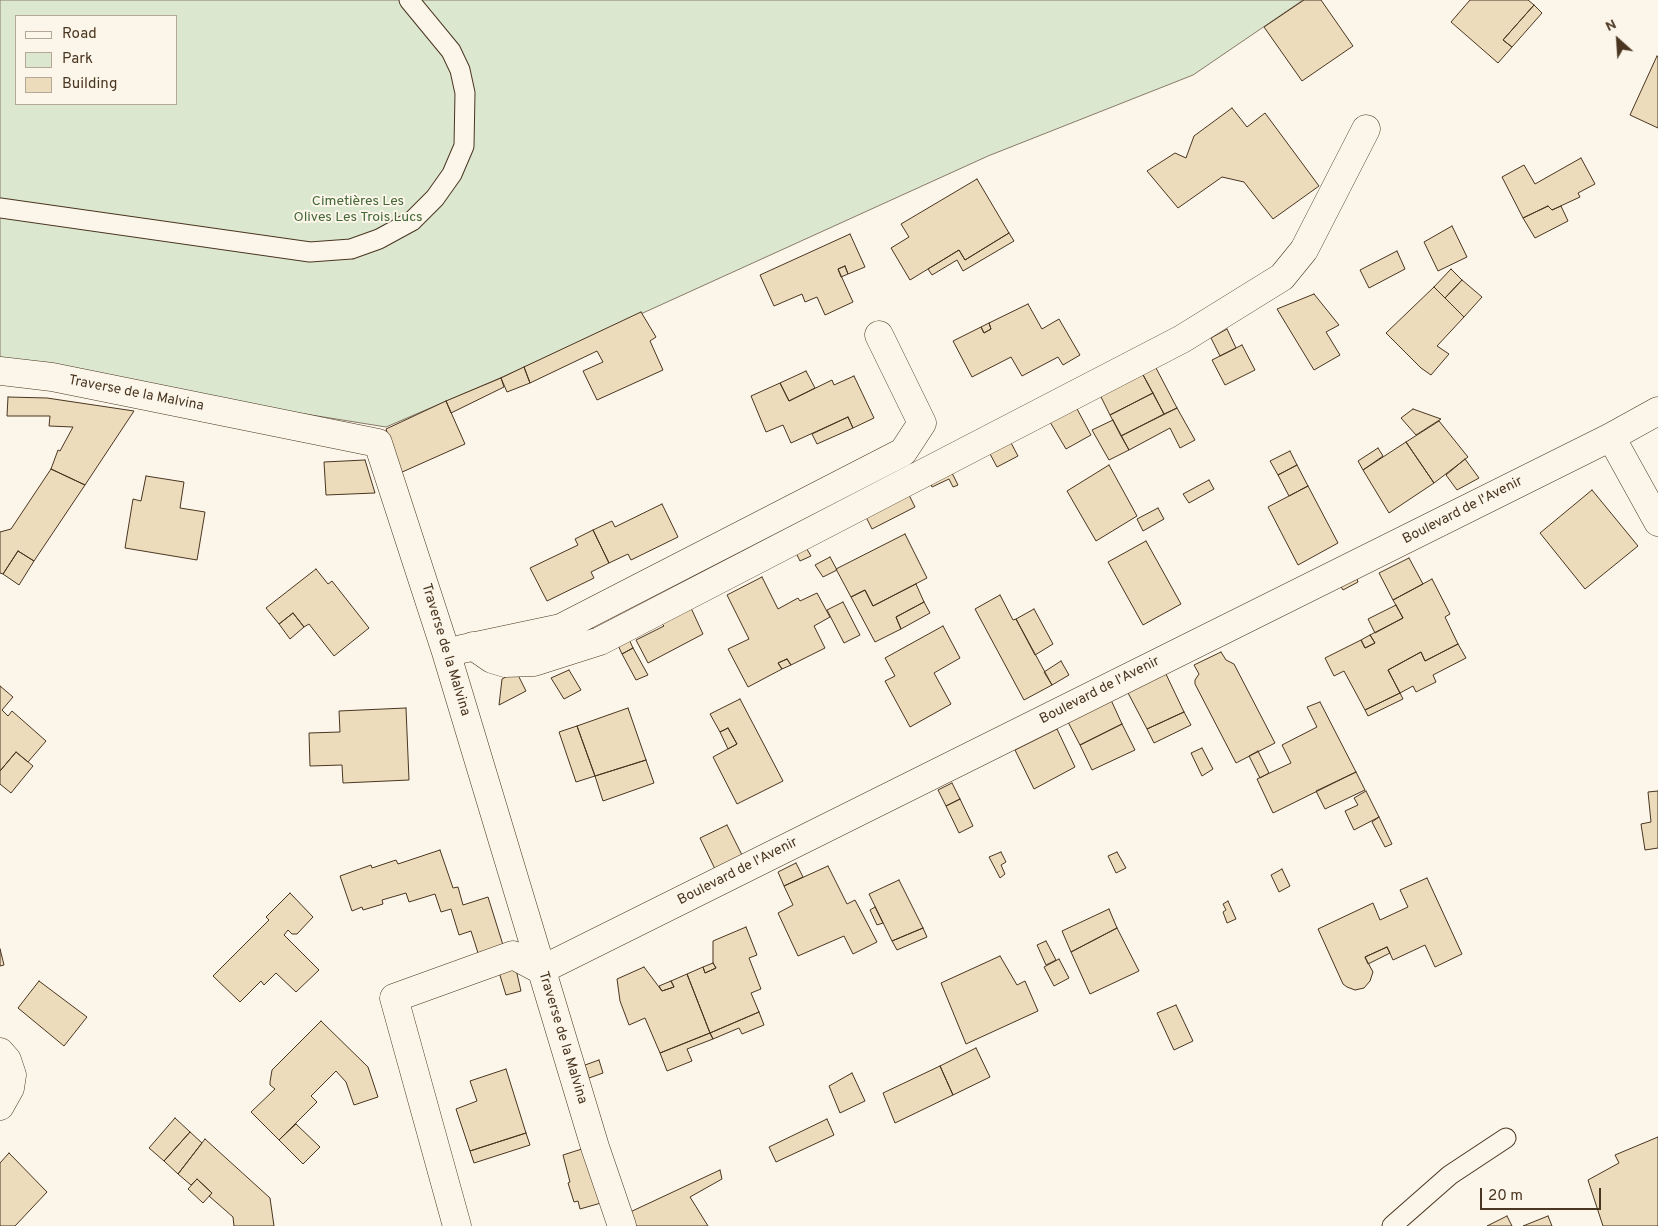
<!DOCTYPE html>
<html>
<head>
<meta charset="utf-8">
<style>
  body { margin:0 }
  #map { position:relative; width:1658px; height:1226px; overflow:hidden; background:#fbf6e9; font-family:Overpass,sans-serif }
  canvas { display:block }
  .legend { position:absolute; left:15px; top:15px; width:162px; height:90px; box-sizing:border-box; background:#fbf6e9; border:1px solid #b4a999; margin:0; padding:6px 9px; list-style:none; font-size:15px; color:#4a3520 }
  .legend li { display:flex; align-items:center; gap:10px; height:25px }
  .legend b { width:25px; border:1px solid #b4a999 }
  .north { position:absolute; left:1593px; top:15px; width:50px; height:50px; -webkit-text-stroke:4px #fbf6e9; paint-order:stroke; rotate:334deg; font-size:14px; font-weight:700; line-height:20px; text-align:center; color:#4a3520 }
  .north::after { content:''; display:block; margin:auto; width:18px; height:22px; background:#4a3520; clip-path:polygon(50% 0,100% 100%,50% 72%,0 100%) }
  .scale { position:absolute; left:1480px; top:1188px; width:121px; height:22px; box-sizing:border-box; border:2px solid #4a3520; border-top:0; padding-left:6px; font-size:15px; line-height:18px; white-space:nowrap; color:#4a3520; -webkit-text-stroke:4px #fbf6e9; paint-order:stroke }
</style>
</head>
<body>
<div id="map">
<canvas width="1658" height="1226"></canvas>
<ul class="legend">
<li><b style="height:6px;background:#fbf6e9"></b>Road</li>
<li><b style="height:14px;background:#dce7d0"></b>Park</li>
<li><b style="height:14px;background:#ecdcbc"></b>Building</li>
</ul>
<div class="north">N</div>
<div class="scale">20 m</div>
</div>
<script>
const ctx = document.querySelector('canvas').getContext('2d');
ctx.lineJoin = 'round';
function fill(path, color) { ctx.fillStyle = color; ctx.fill(path, 'evenodd'); }
const shape = rows => new Path2D(rows.map(r => 'M' + r).join(''));
function stroke(path, color, width, dash) { ctx.strokeStyle = color; ctx.lineWidth = width; ctx.lineCap = dash ? 'butt' : 'round'; ctx.setLineDash(dash || []); ctx.stroke(path); }
function label(font, color, halo, rows, align = 'center') {
  ctx.font = font + ' Overpass,sans-serif'; ctx.lineWidth = 4; ctx.setLineDash([]); ctx.textBaseline = 'middle'; ctx.strokeStyle = halo; ctx.fillStyle = color; for (const [text, x, y, turn = 0] of rows) {
    ctx.save(); ctx.translate(x, y); ctx.rotate((+turn || 0) * Math.PI / 180); ctx.textAlign = isNaN(turn) ? turn : align; if (halo) ctx.strokeText(text, 0, 0); ctx.fillText(text, 0, 0); ctx.restore();
  }
}
const green = shape([
  [0,0,1303,0,1193,75,988,156,500,378,386,427,0,365,0,0],
  [16,16,176,16,176,104,16,104,16,16]
]);
fill(green, '#dce7d0');
stroke(green, '#887966', 1);
const building = shape([
  [1304,0,1321,0,1353,46,1302,81,1264,27,1304,0],
  [1470,0,1528,0,1534,5,1503,40,1512,47,1498,63,1451,22,1470,0],
  [1534,5,1542,13,1512,47,1503,40,1534,5],
  [1657,56,1658,57,1658,128,1630,115,1657,56],
  [1232,108,1247,127,1265,113,1319,186,1273,219,1244,182,1222,177,1178,208,1147,171,1175,153,1186,158,1194,136,1232,108],
  [1581,158,1595,184,1578,193,1580,197,1552,210,1548,206,1523,218,1502,177,1524,165,1535,184,1581,158],
  [977,179,1009,233,965,260,959,250,910,280,891,248,909,237,901,224,977,179],
  [1548,206,1552,210,1561,206,1568,221,1535,238,1523,218,1548,206],
  [1452,226,1467,257,1438,271,1424,242,1452,226],
  [1009,233,1014,241,963,271,957,260,932,275,928,269,959,250,965,260,1009,233],
  [850,234,865,267,848,274,845,266,838,269,853,302,825,315,817,297,805,302,802,294,774,306,760,275,850,234],
  [1397,251,1405,269,1369,288,1360,270,1397,251],
  [845,266,848,274,841,277,838,269,845,266],
  [1451,269,1462,280,1445,298,1434,287,1451,269],
  [1462,280,1482,297,1464,317,1445,298,1462,280],
  [1434,287,1464,317,1437,346,1449,354,1431,375,1421,368,1386,333,1434,287],
  [1314,294,1339,325,1326,332,1340,355,1314,370,1277,309,1314,294],
  [1028,304,1042,329,1059,319,1080,355,1063,365,1058,357,1022,376,1011,357,972,377,953,341,981,327,984,333,991,329,989,323,1028,304],
  [641,312,656,337,650,341,663,370,597,400,583,371,603,362,597,351,530,383,524,367,641,312],
  [989,323,991,329,984,333,981,327,989,323],
  [1227,329,1236,348,1220,356,1211,338,1227,329],
  [1242,345,1255,370,1225,385,1212,360,1242,345],
  [1155,366,1177,408,1164,414,1142,373,1155,366],
  [524,367,530,383,507,392,501,378,524,367],
  [806,371,815,388,789,401,780,383,806,371],
  [1142,373,1153,393,1110,415,1100,395,1142,373],
  [854,376,874,418,853,428,848,417,791,443,783,425,766,432,751,396,780,383,789,401,832,380,834,385,854,376],
  [501,378,504,387,451,413,446,401,501,378],
  [1153,393,1164,414,1121,436,1110,415,1153,393],
  [8,397,47,398,134,411,85,485,51,469,58,450,60,451,73,427,49,426,50,416,7,416,8,397],
  [446,401,465,444,400,473,386,429,446,401],
  [1076,407,1091,435,1066,449,1050,422,1076,407],
  [1177,408,1195,440,1180,448,1170,428,1129,450,1121,436,1177,408],
  [1413,409,1441,419,1416,435,1401,418,1413,409],
  [848,417,853,428,817,444,812,434,848,417],
  [1113,420,1129,450,1109,460,1092,430,1113,420],
  [1439,421,1468,457,1434,483,1406,442,1439,421],
  [1010,441,1018,456,997,467,989,452,1010,441],
  [1406,442,1434,483,1389,513,1363,470,1406,442],
  [1378,448,1383,456,1363,470,1358,461,1378,448],
  [1290,451,1297,465,1278,475,1270,461,1290,451],
  [1465,459,1479,478,1457,490,1446,475,1465,459],
  [365,460,375,493,326,495,324,462,365,460],
  [1109,465,1137,516,1096,541,1067,491,1109,465],
  [1297,465,1308,486,1289,496,1278,475,1297,465],
  [51,469,85,485,34,561,18,551,3,574,0,573,0,532,11,529,51,469],
  [951,471,958,485,953,487,949,479,932,487,930,482,951,471],
  [146,476,184,482,180,508,205,512,197,560,125,548,133,499,141,501,146,476],
  [1209,480,1214,489,1189,503,1183,494,1209,480],
  [1308,486,1338,543,1298,565,1268,507,1308,486],
  [1592,490,1638,546,1585,589,1540,533,1592,490],
  [908,493,915,507,872,529,865,515,908,493],
  [662,504,678,537,631,560,628,554,609,563,593,530,612,521,615,527,662,504],
  [1158,508,1164,519,1143,531,1137,519,1158,508],
  [593,530,609,563,591,572,594,578,547,601,530,568,578,545,575,539,593,530],
  [905,534,927,578,873,606,865,590,851,597,836,569,905,534],
  [1146,541,1181,604,1143,625,1108,562,1146,541],
  [805,546,811,556,800,561,795,551,805,546],
  [18,551,34,561,19,585,3,574,18,551],
  [830,557,837,570,823,577,815,565,830,557],
  [1409,558,1423,584,1393,600,1379,573,1409,558],
  [316,569,328,584,332,581,369,628,334,656,309,624,304,627,293,613,279,624,266,608,316,569],
  [1355,574,1358,582,1343,590,1339,583,1355,574],
  [762,577,778,609,798,598,800,601,817,593,830,617,814,626,825,648,791,665,787,659,778,663,782,669,748,687,728,649,749,639,727,595,762,577],
  [1432,579,1450,614,1445,617,1458,644,1425,661,1421,652,1388,670,1400,693,1365,710,1344,671,1334,676,1325,658,1361,640,1365,648,1375,643,1370,635,1403,618,1393,600,1432,579],
  [916,584,924,602,896,617,901,629,875,642,851,597,865,590,873,606,916,584],
  [1000,595,1013,620,1016,619,1052,685,1024,700,975,609,1000,595],
  [843,602,860,635,844,643,827,610,843,602],
  [924,602,930,613,901,629,896,617,924,602],
  [1396,605,1403,618,1375,633,1368,619,1396,605],
  [691,608,703,634,648,663,636,640,664,626,662,624,691,608],
  [1034,609,1053,644,1035,655,1016,619,1034,609],
  [293,613,304,627,290,639,279,624,293,613],
  [943,626,960,658,934,673,951,704,910,727,885,681,895,676,885,658,943,626],
  [1370,635,1375,643,1365,648,1361,640,1370,635],
  [628,637,633,648,622,654,617,643,628,637],
  [1458,644,1466,658,1433,675,1436,682,1416,692,1413,686,1400,693,1388,670,1421,652,1425,661,1458,644],
  [633,648,648,675,636,680,622,654,633,648],
  [1221,652,1226,660,1234,664,1275,743,1236,763,1195,684,1195,680,1199,674,1194,665,1221,652],
  [787,659,791,665,782,669,778,663,787,659],
  [1061,661,1069,675,1052,685,1044,672,1061,661],
  [569,670,581,690,564,699,551,678,569,670],
  [516,671,526,691,499,705,502,679,516,671],
  [1165,672,1184,712,1147,729,1127,691,1165,672],
  [0,686,13,697,2,710,8,716,12,711,46,741,28,762,16,752,0,771,0,686],
  [1400,693,1403,699,1368,716,1365,710,1400,693],
  [740,699,783,781,737,804,713,757,737,744,728,728,720,732,710,714,740,699],
  [1111,700,1122,724,1080,745,1068,722,1111,700],
  [1320,702,1356,772,1273,813,1257,779,1291,763,1282,745,1317,727,1307,707,1320,702],
  [406,708,409,780,343,783,342,765,310,766,309,733,340,732,339,711,406,708],
  [628,708,646,760,595,776,577,726,628,708],
  [1184,712,1191,725,1154,743,1147,729,1184,712],
  [1122,724,1135,750,1092,770,1080,745,1122,724],
  [577,726,595,776,576,782,559,732,577,726],
  [728,728,737,744,728,749,720,732,728,728],
  [1057,729,1075,767,1034,789,1015,750,1057,729],
  [1202,748,1213,769,1202,776,1191,753,1202,748],
  [1258,751,1269,773,1260,778,1249,756,1258,751],
  [16,752,33,766,11,793,0,784,0,771,16,752],
  [646,760,654,783,603,801,595,776,646,760],
  [1356,772,1365,790,1325,809,1316,791,1356,772],
  [952,783,960,799,946,806,938,790,952,783],
  [1366,791,1379,817,1354,830,1345,811,1358,805,1354,798,1366,791],
  [1658,791,1658,848,1645,850,1641,824,1651,822,1648,792,1658,791],
  [960,799,973,826,959,833,946,806,960,799],
  [1379,817,1392,844,1385,847,1372,822,1379,817],
  [727,825,742,855,715,869,700,838,727,825],
  [440,850,453,888,458,887,463,905,488,897,503,945,478,953,471,931,459,935,451,909,441,912,435,894,409,902,406,893,382,900,383,904,363,910,362,907,352,911,340,876,371,865,372,868,396,860,398,864,440,850],
  [1001,852,1006,862,1001,865,1005,874,1000,878,989,857,1001,852],
  [1117,852,1126,868,1116,873,1108,856,1117,852],
  [796,863,803,877,784,886,778,872,796,863],
  [828,866,847,904,855,900,877,942,853,954,844,936,798,956,778,913,793,905,784,886,828,866],
  [1282,869,1290,886,1279,892,1271,875,1282,869],
  [1427,878,1462,954,1435,967,1425,945,1393,960,1387,947,1365,957,1373,972,1370,981,1364,988,1355,990,1347,987,1343,984,1318,929,1373,903,1380,920,1408,907,1400,890,1427,878],
  [899,880,923,928,892,941,869,894,899,880],
  [290,893,313,917,297,934,292,934,288,930,284,935,319,970,296,992,276,973,264,985,261,981,240,1002,213,976,269,920,266,917,290,893],
  [1228,901,1236,919,1227,923,1223,912,1226,910,1223,904,1228,901],
  [875,907,883,923,877,925,870,910,875,907],
  [1109,909,1117,928,1071,952,1062,931,1109,909],
  [746,927,757,955,749,958,761,989,751,993,759,1012,710,1033,687,974,703,967,705,973,716,968,713,963,713,941,746,927],
  [923,928,927,937,897,950,892,941,923,928],
  [1117,928,1139,971,1090,994,1071,952,1117,928],
  [1046,941,1056,960,1046,965,1037,945,1046,941],
  [1387,947,1390,953,1368,964,1365,957,1387,947],
  [0,949,4,965,0,966,0,949],
  [1000,956,1017,985,1025,981,1038,1011,966,1044,941,983,1000,956],
  [1059,959,1069,978,1054,986,1044,967,1059,959],
  [713,963,716,968,705,973,703,967,713,963],
  [515,965,521,991,506,995,498,969,515,965],
  [644,967,662,991,674,987,671,981,687,974,710,1033,660,1053,645,1018,629,1025,620,1001,617,979,644,967],
  [39,981,87,1017,64,1046,18,1008,39,981],
  [671,981,674,987,662,991,659,986,671,981],
  [1176,1005,1193,1041,1174,1050,1157,1013,1176,1005],
  [759,1012,764,1025,742,1034,739,1028,713,1039,710,1033,759,1012],
  [321,1021,368,1067,378,1097,354,1105,346,1082,336,1071,311,1096,317,1102,279,1140,251,1112,275,1089,270,1085,270,1082,272,1070,321,1021],
  [710,1033,713,1039,687,1049,692,1061,667,1071,660,1053,710,1033],
  [976,1048,990,1077,953,1095,940,1066,976,1048],
  [599,1060,603,1073,589,1078,585,1065,599,1060],
  [940,1066,953,1095,895,1123,883,1093,940,1066],
  [506,1069,526,1133,470,1151,456,1109,477,1101,470,1081,506,1069],
  [852,1073,865,1101,840,1113,829,1086,852,1073],
  [175,1118,190,1132,164,1161,149,1148,175,1118],
  [827,1119,834,1135,776,1162,769,1147,827,1119],
  [296,1124,320,1147,303,1164,279,1140,296,1124],
  [190,1132,202,1143,178,1174,164,1161,190,1132],
  [526,1133,530,1145,474,1163,470,1151,526,1133],
  [1658,1137,1658,1226,1603,1226,1588,1180,1619,1163,1615,1155,1658,1137],
  [205,1139,270,1198,274,1226,234,1226,233,1217,209,1196,212,1193,197,1179,191,1185,178,1174,205,1139],
  [585,1148,601,1203,580,1209,578,1201,574,1202,568,1183,570,1182,563,1155,585,1148],
  [9,1153,47,1192,15,1226,0,1226,0,1163,9,1153],
  [720,1170,722,1179,690,1197,708,1226,633,1226,628,1213,720,1170],
  [197,1179,212,1193,203,1203,188,1189,197,1179],
  [1507,1216,1512,1226,1487,1226,1507,1216],
  [1548,1216,1552,1226,1523,1226,1548,1216]
]);
fill(building, '#ecdcbc');
stroke(building, '#4a3520', 1);
const lane = shape([
  [0,208,310,252,351,249,379,239,412,221,435,198,452,174,464,146,465,93,460,70,451,51,409,0],
  [1392,1226,1450,1175,1506,1138]
]);
const street = shape([
  [0,371,52,377,378,443,446,652,595,1147,622,1226],
  [1611,437,1658,522],
  [473,646,492,659,505,663,534,662,600,641,1182,339,1282,277,1304,250,1366,129],
  [462,649,561,628,903,452,922,423,879,335],
  [0,1052,7,1060,12,1075,10,1088,0,1106],
  [457,1226,394,998,513,955,541,970,1611,437,1658,411]
]);
stroke(lane, '#4a3520', 21);
stroke(street, '#4a3520', 29);
stroke(lane, '#fbf6e9', 19);
stroke(street, '#fbf6e9', 28);
label('14px', '#436837', '#fbf6e9', [
  ["Cimetières Les",358,202],
  ["Olives Les Trois Lucs",358,218]
]);
label('14px', '#4a3520', '#fbf6e9', [
  ["Traverse de la Malvina",136,394,11],
  ["Boulevard de l'Avenir",1463,511,-27],
  ["Traverse de la Malvina",445,650,73],
  ["Boulevard de l'Avenir",1100,691,-27],
  ["Boulevard de l'Avenir",738,872,-27],
  ["Traverse de la Malvina",562,1038,73]
]);
</script>
</body>
</html>
